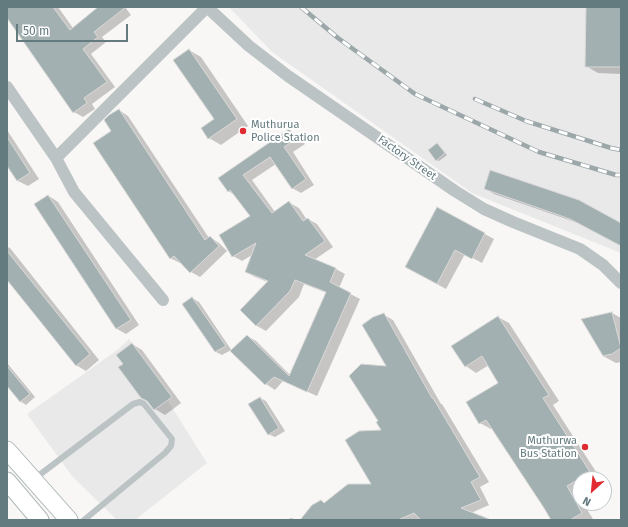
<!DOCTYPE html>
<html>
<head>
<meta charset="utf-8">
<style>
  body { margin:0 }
  #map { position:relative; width:628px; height:527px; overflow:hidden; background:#f8f7f5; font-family:"Fira Sans",sans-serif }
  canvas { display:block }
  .frame { position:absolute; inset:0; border:8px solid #637a7f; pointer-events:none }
  .north { position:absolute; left:572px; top:471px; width:40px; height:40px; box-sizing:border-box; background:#fff; border:1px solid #c1cacc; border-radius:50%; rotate:207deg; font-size:11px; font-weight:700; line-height:16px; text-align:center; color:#637a7f }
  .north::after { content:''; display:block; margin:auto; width:14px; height:18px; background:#e12b32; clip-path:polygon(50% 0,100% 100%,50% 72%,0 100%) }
  .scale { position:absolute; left:16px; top:24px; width:112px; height:18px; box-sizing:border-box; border:2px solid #637a7f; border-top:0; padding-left:5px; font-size:12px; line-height:14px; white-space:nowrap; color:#637a7f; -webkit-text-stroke:3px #fff; paint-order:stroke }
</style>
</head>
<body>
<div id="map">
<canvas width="628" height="527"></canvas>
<div class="frame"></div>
<div class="north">N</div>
<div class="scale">50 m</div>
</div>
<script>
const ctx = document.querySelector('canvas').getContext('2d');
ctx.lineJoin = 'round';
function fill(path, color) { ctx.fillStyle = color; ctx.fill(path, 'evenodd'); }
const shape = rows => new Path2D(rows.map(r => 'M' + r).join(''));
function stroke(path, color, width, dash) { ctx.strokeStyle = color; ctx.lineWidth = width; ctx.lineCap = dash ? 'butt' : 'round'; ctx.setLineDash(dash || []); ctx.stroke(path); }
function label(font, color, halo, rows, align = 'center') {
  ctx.font = font + ' "Fira Sans",sans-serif'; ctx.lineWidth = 4; ctx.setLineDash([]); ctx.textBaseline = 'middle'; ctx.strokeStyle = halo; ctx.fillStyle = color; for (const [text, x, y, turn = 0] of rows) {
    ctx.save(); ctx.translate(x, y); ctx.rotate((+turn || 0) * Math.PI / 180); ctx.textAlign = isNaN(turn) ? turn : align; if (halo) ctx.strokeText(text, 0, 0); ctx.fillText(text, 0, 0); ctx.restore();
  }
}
fill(shape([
  [229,7,621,7,621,253,472,193,272,52],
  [129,339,207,463,135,520,117,520,72,476,27,414,116,351]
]), '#e8e9e8');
fill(shape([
  [7,7,58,7,73,28,98,7,125,7,131,15,102,37,106,42,91,54,115,87,92,104,95,109,83,117,74,112,7,16],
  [586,7,621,7,621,74,598,73,586,66],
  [189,50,201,57,248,126,221,145,209,138,216,119],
  [119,110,128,116,209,238,210,237,219,243,227,251,200,277,191,272,181,262,180,263,170,258,113,131],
  [7,130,39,179,28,186,18,181,7,164],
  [289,130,298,135,305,144,293,152,314,185,301,193,292,188,276,164,252,180,275,212,290,203,299,208,307,220,308,219,317,224,333,247,314,260,336,269,345,274,339,288,360,299,317,396,283,381,275,390,266,384,231,350,222,355,216,352,183,304,192,298,199,302,232,351,247,336,256,341,290,375,327,293,304,284,299,297,266,331,257,326,241,310,268,282,255,277,246,272,252,255,242,261,233,256,251,217,235,195,228,191,220,178],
  [437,144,440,146,447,155,439,161,437,160],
  [485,188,621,224,621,245,581,224,494,194],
  [49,196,58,202,139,325,126,334,117,329],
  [438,209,494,239,482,263,465,254,446,289,415,272],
  [7,247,10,248,99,360,86,371,76,365,7,279],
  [612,313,621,318,621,362,616,363,603,356,582,320],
  [384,315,393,320,441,404,442,404,489,482,480,487,489,505,471,513,490,520,301,520,321,501,325,504,372,485,383,431,379,421,388,367],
  [498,317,509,323,559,401,553,405,600,478,599,479,580,479,580,490,577,492,580,498,580,503,583,503,593,519,592,520,552,520,492,428,491,429,480,423,499,383,489,365,476,373,466,366],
  [132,344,142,350,181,403,165,415,155,409,124,364],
  [7,363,35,397,26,405,20,401,7,385],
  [260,398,266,401,285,431,275,437,268,434],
  [292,518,295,520,284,520]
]), '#0003');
const building = shape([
  [7,7,53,7,70,30,98,7,126,7,94,32,98,37,83,49,107,82,84,98,87,103,73,113,7,18,7,7],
  [586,7,621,7,621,67,585,67,586,7],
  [189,49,237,119,208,139,201,128,214,119,173,60,189,49],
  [119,109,205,240,210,236,219,246,190,273,174,256,170,259,93,143,111,131,104,120,109,115,119,109],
  [289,129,296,139,284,147,306,179,292,189,270,157,243,175,272,213,289,201,303,221,308,218,325,241,305,255,336,268,330,282,351,293,307,392,274,377,265,385,230,351,247,335,289,376,326,292,295,280,290,291,256,326,240,310,268,281,245,272,256,243,232,257,219,235,250,216,230,190,228,192,218,178,289,129],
  [7,137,30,173,17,181,7,166,7,137],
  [437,143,445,153,436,161,428,150,437,143],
  [490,170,579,200,621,223,621,246,570,219,484,189,490,170],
  [48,195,131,320,116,329,34,204,48,195],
  [437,207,485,233,472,259,455,250,437,284,405,267,437,207],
  [7,251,90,354,76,366,7,280,7,251],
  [192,297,226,346,215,352,182,304,192,297],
  [612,312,621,348,612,354,603,356,581,319,612,312],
  [384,313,432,398,433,398,480,477,471,482,481,500,461,508,489,519,489,520,421,520,414,513,398,520,300,520,312,505,321,500,324,503,348,484,371,484,345,440,359,431,381,430,376,422,378,421,349,376,361,364,386,366,362,325,373,317,384,313],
  [498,316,549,395,543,398,590,472,567,486,582,513,570,520,551,520,544,508,486,420,479,424,466,402,498,383,482,356,465,367,451,346,498,316],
  [132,343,172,397,154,410,147,401,141,398,118,367,123,364,116,355,132,343],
  [7,366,30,394,20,402,7,386,7,366],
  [260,397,279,428,268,435,248,404,260,397]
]);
fill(building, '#a3b0b2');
stroke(building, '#d9d9d7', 1);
const secondary = shape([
  [7,450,69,520],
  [7,481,40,520]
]);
stroke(secondary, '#aeb8ba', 19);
stroke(shape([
  [34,479,133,404,140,402,144,404,172,439,171,446,165,453,84,520]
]), '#bcc3c5', 6);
stroke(shape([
  [207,7,249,46,288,76,455,191,484,209,513,222,580,249,603,265,621,283],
  [7,87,56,158,207,7],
  [56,158,74,192,163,300]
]), '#bcc3c5', 12);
stroke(secondary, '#fff', 17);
const rail = shape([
  [301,7,338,38,415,94,539,152,616,175,621,175],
  [475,99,526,121,611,148,621,150]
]);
stroke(rail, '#9ca7aa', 4.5);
stroke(rail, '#fff', 3, [9]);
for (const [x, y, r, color] of [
  [243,131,4,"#e12b32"],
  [585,447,4,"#e12b32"]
]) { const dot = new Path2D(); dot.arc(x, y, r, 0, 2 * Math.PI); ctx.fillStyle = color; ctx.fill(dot); stroke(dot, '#fff', 1.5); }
label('11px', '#637a7f', '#fff', [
  ["Muthurua",251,125],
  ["Police Station",251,138],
  ["Muthurwa",577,441,"right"],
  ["Bus Station",577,454,"right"]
], 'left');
label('11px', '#637a7f', '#fff', [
  ["Factory Street",407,158,35]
]);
</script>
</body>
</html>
